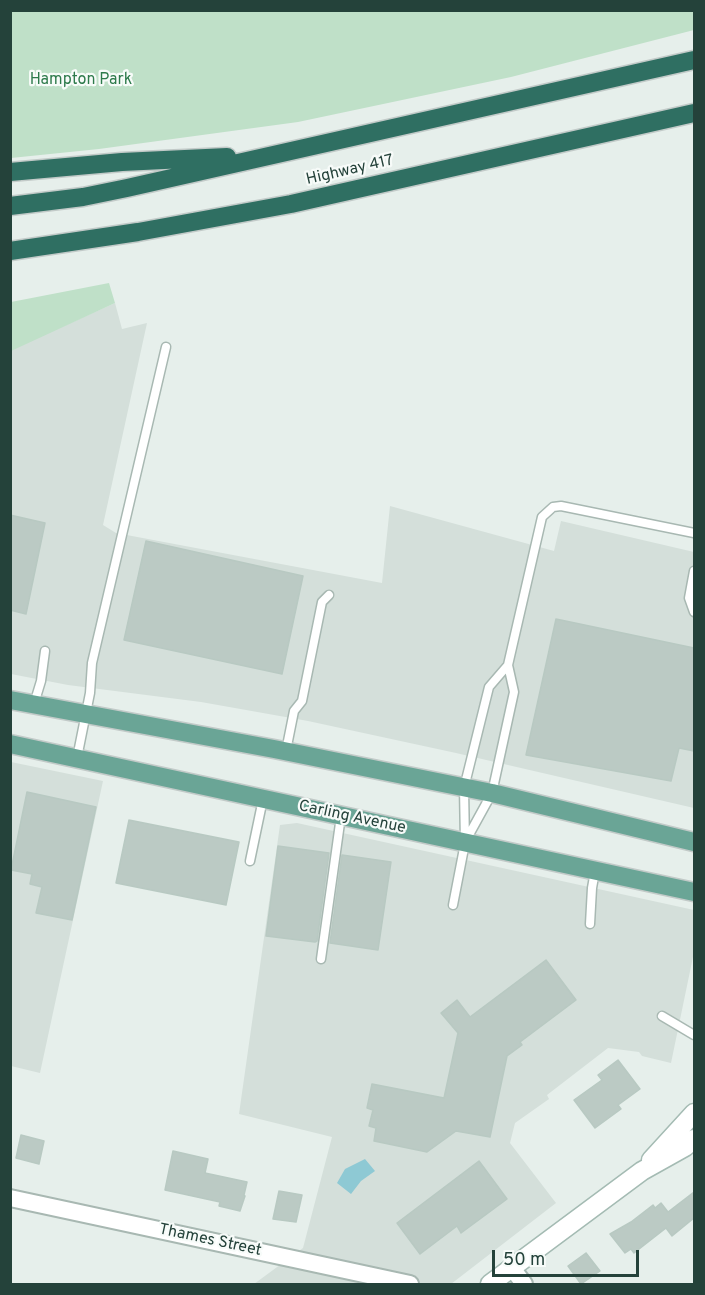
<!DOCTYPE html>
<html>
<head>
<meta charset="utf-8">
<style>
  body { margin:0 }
  #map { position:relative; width:705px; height:1295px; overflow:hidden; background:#e6efeb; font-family:Overpass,sans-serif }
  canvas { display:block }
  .frame { position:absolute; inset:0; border:12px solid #24423a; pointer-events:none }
  .scale { position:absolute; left:492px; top:1250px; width:147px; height:27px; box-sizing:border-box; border:3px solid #24423a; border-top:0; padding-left:8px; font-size:18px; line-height:21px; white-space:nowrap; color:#24423a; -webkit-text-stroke:4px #f7fbf9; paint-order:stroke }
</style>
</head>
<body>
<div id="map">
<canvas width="705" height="1295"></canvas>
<div class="frame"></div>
<div class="scale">50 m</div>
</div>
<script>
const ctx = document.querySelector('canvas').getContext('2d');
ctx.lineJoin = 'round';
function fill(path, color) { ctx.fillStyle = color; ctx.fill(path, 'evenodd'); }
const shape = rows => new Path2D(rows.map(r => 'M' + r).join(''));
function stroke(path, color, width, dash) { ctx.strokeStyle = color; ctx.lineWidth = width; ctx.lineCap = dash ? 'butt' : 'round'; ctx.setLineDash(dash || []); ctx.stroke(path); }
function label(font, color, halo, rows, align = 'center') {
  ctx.font = font + ' Overpass,sans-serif'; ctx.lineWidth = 4.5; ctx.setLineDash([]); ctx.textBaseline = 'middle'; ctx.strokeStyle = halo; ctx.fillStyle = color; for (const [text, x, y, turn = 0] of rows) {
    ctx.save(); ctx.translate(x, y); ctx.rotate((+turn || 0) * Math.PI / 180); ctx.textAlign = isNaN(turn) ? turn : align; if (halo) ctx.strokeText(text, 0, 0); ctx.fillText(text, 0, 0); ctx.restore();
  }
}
fill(shape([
  [115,303,122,329,147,323,103,525,116,533,382,583,390,506,554,551,561,521,694,552,694,808,456,753,308,721,201,702,68,685,11,674,10,350],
  [11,762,103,781,40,1073,11,1066],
  [297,823,694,910,694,952,671,1063,642,1056,639,1052,608,1048,547,1095,549,1099,515,1123,510,1143,556,1203,451,1284,254,1284,303,1248,332,1137,239,1114,280,825]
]), '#d4dfda');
fill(shape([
  [11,10,694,10,694,30,511,77,298,122,99,149,11,158],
  [109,283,115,303,11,351,11,302]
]), '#bfe0c8');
fill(shape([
  [365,1159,375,1171,361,1181,351,1194,337,1183,345,1169]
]), '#8ec9d4');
const building = shape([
  [10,515,45,523,26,614,10,610,10,515],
  [146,541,303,576,282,674,124,640,146,541],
  [556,619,694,648,694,751,679,748,671,781,526,755,556,619],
  [27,792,96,807,72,920,36,913,42,887,30,884,32,874,11,870,27,792],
  [129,820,239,842,226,905,116,883,129,820],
  [278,846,329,853,317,941,315,942,266,936,278,846],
  [342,855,391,862,378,950,330,943,342,855],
  [546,960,576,1000,520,1042,522,1045,507,1056,490,1137,456,1131,427,1152,374,1141,376,1128,369,1126,373,1110,367,1108,372,1084,444,1098,458,1033,441,1013,457,1000,470,1017,546,960],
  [618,1060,640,1089,618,1105,621,1109,595,1128,574,1100,602,1080,598,1075,618,1060],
  [21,1135,44,1141,39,1164,16,1158,21,1135],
  [173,1151,208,1159,205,1173,247,1182,244,1195,245,1196,240,1211,219,1206,220,1202,165,1190,173,1151],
  [479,1161,507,1199,461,1233,457,1226,420,1254,397,1223,479,1161],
  [279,1191,302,1195,296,1222,273,1219,279,1191],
  [694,1192,694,1218,672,1236,666,1228,634,1253,631,1249,625,1253,610,1234,631,1222,653,1205,655,1208,661,1203,668,1212,694,1192],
  [586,1253,600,1271,581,1284,568,1266,586,1253]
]);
fill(building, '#bbcac4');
stroke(building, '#b8c9c2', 1.5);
const lane = shape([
  [694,571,689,598,694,612],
  [34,704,41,681,45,651],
  [286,751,294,711,302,701,322,602,329,595],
  [77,758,90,693,92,663,166,347],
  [465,842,492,793,514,692,508,665,542,517,553,507,561,506,694,533],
  [250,861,263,799],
  [453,905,465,843,464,788,489,687,508,665],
  [590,924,592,888,595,871],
  [321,959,341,816],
  [662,1016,694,1035]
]);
const street = shape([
  [10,1198,410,1284],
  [512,1268,524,1284]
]);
const secondary = shape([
  [651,1160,694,1113],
  [490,1284,642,1171,685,1147,694,1139]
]);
const primary = shape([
  [10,700,274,749,492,793,694,842],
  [10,744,694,892]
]);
const highway = shape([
  [10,172,122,162,227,157],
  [10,206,83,197,127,188,694,60],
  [10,251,138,232,291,204,694,113]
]);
stroke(lane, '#a8b8b2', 11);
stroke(street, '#a8b8b2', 20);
stroke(secondary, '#a4bbb3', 21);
stroke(primary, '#c2cac8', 21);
stroke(highway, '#c2cac8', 21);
stroke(lane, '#fff', 8);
stroke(street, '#fff', 16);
stroke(secondary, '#fff', 18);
stroke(primary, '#6aa596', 18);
stroke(highway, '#2f6f62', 18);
label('16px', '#2d7a4b', '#f7fbf9', [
  ["Hampton Park",81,81]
]);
label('16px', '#24423a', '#f7fbf9', [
  ["Highway 417",350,171,-13],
  ["Carling Avenue",352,818,12],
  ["Thames Street",210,1241,12]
]);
</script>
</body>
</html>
